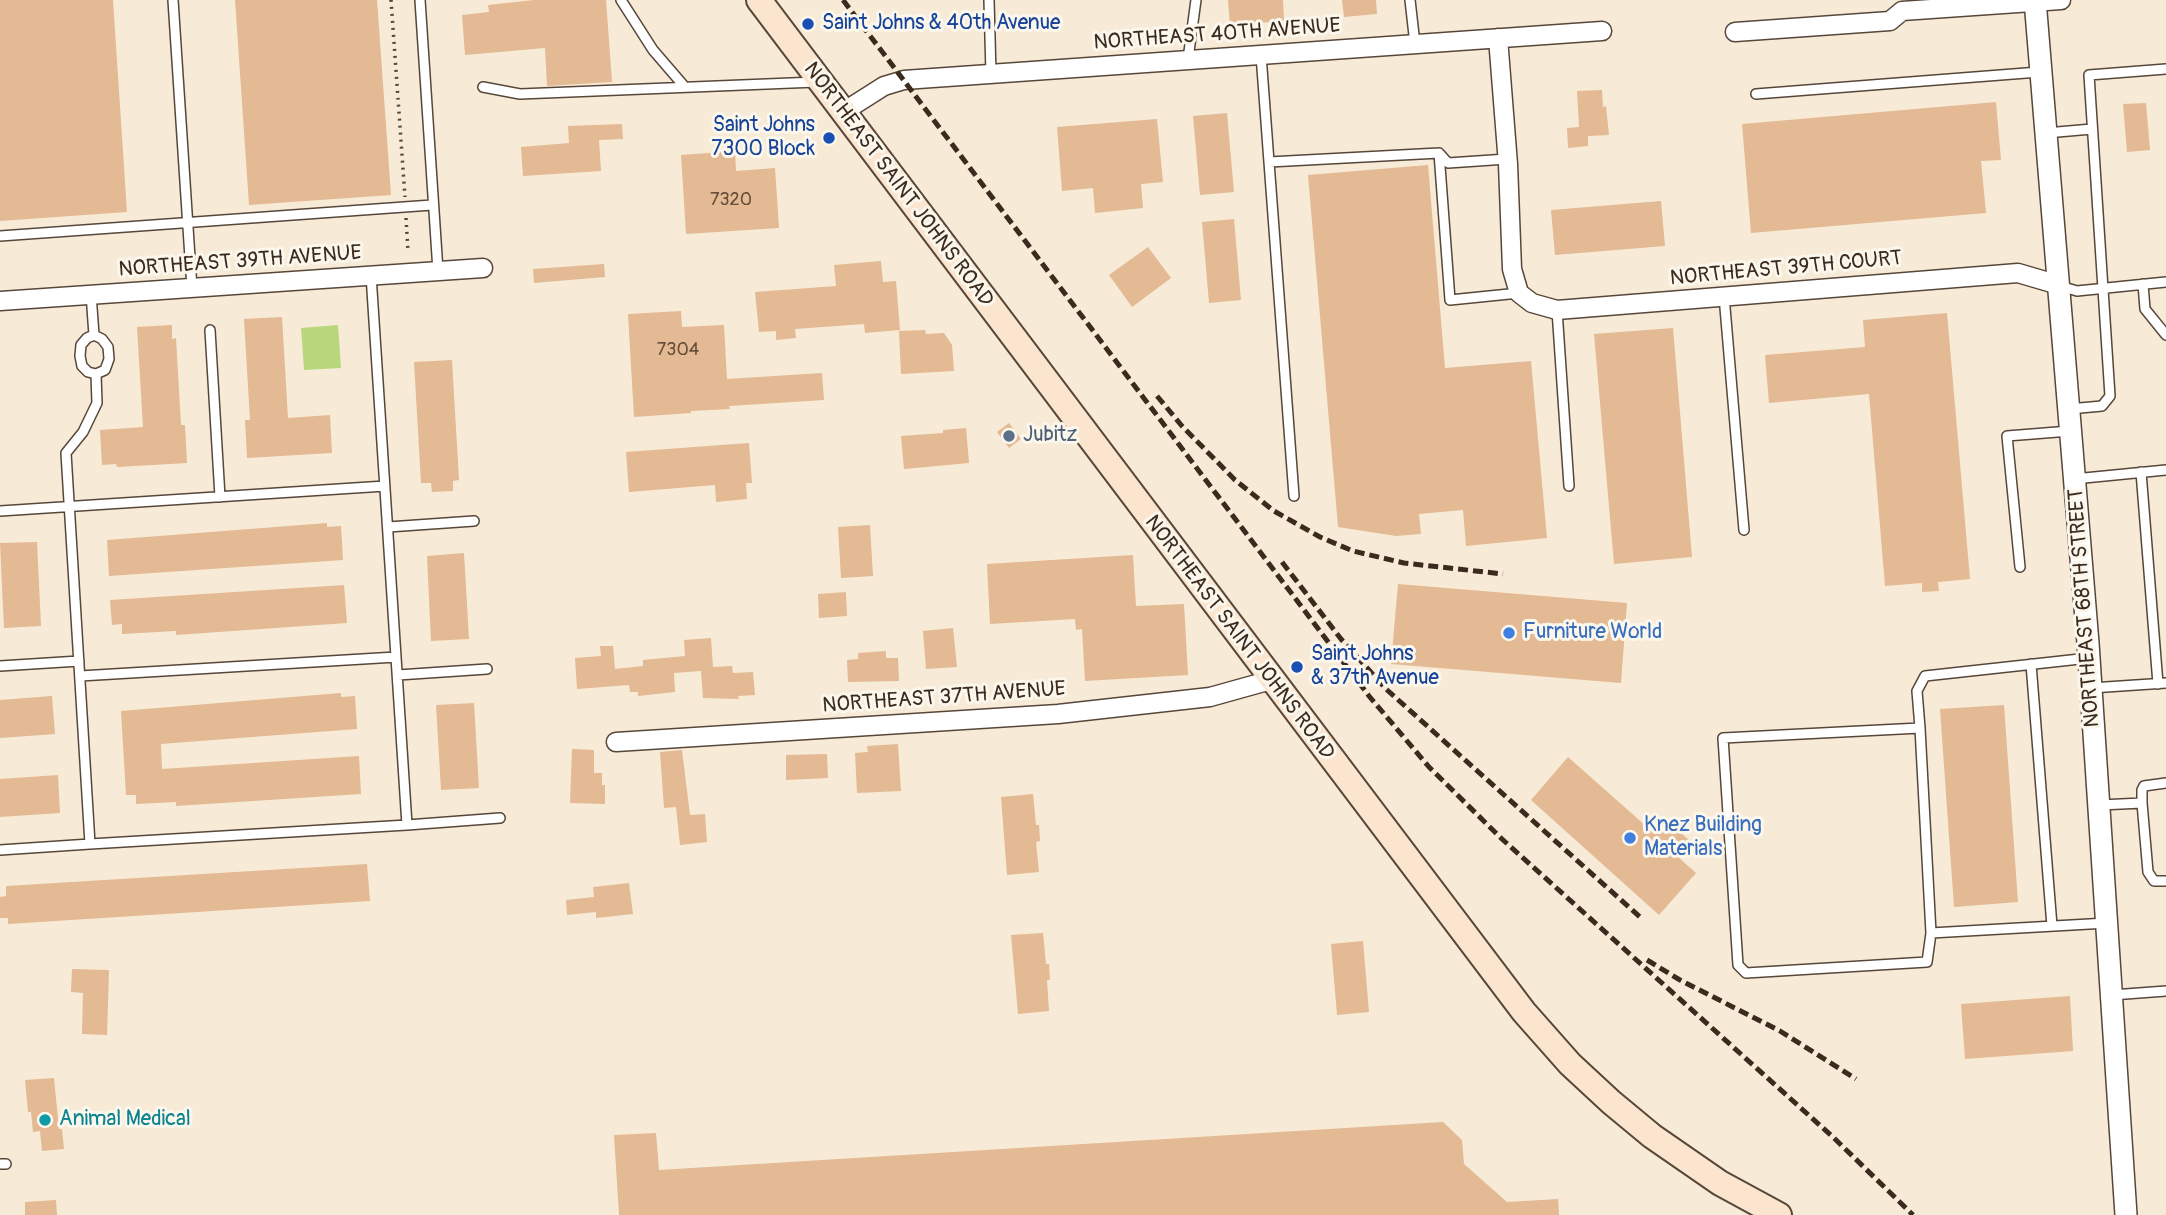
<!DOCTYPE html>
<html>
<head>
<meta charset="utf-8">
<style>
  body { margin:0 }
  canvas { display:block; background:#f7ead6 }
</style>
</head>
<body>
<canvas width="2166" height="1215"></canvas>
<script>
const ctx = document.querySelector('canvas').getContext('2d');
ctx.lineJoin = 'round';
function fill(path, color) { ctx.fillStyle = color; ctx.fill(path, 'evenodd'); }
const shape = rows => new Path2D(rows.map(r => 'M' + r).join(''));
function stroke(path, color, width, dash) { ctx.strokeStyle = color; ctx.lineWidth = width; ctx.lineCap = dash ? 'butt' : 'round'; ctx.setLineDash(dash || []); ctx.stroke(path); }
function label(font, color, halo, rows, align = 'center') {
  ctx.font = font + ' Pangolin,sans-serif'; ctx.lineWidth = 6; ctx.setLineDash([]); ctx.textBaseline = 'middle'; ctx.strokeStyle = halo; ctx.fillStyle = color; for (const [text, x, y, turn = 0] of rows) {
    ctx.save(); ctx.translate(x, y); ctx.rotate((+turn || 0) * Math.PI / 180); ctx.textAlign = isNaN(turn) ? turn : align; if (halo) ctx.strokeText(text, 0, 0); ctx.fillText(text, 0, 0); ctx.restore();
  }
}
fill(shape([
  [338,325,341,368,304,370,301,328]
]), '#b9d87e');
fill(shape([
  [0,0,113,0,127,212,0,221],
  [235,0,377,0,391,195,249,205],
  [534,0,606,0,612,82,547,86,545,48,465,55,462,15,489,12,488,5],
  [1228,0,1283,0,1284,21,1230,25],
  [1342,0,1376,0,1377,14,1344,17],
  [1602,90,1603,107,1606,106,1609,135,1588,136,1588,146,1568,148,1567,128,1579,127,1577,91],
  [1996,102,2001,160,1981,161,1986,213,1751,233,1742,124],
  [2146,103,2150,150,2127,152,2123,104],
  [1227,113,1234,192,1200,195,1193,116],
  [1157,119,1163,182,1141,184,1143,208,1095,213,1093,188,1062,191,1057,127],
  [622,124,623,139,599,140,601,171,523,176,521,147,569,143,568,126],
  [735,151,736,171,775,168,779,228,686,234,681,155],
  [1428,165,1445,368,1531,361,1547,538,1466,546,1463,510,1419,514,1421,534,1396,536,1338,527,1308,175],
  [1661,201,1665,246,1555,255,1551,210],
  [1234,219,1241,300,1209,303,1202,222],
  [1148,247,1171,278,1132,307,1109,275],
  [881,261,883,282,896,281,900,330,865,333,864,324,795,329,796,338,776,340,776,331,759,332,755,292,836,286,834,265],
  [604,264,605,277,534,283,533,269],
  [681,311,682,327,724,325,727,379,822,373,824,400,729,406,730,409,691,411,691,413,634,417,628,314],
  [1947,313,1970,579,1938,582,1939,591,1922,592,1922,583,1885,586,1869,394,1769,403,1765,355,1865,347,1863,320],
  [282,317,288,418,330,415,332,453,247,458,245,420,250,420,244,319],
  [172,325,172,339,176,338,181,425,185,425,187,463,117,467,116,464,102,465,100,430,143,427,137,327],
  [1673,328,1692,557,1614,564,1594,334],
  [925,330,926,334,944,333,952,345,954,371,901,374,899,331],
  [452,360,459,480,453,481,453,491,432,492,431,483,421,483,414,362],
  [1009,423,1021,439,1009,448,997,432],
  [966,428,969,463,904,469,901,436,943,433,943,430],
  [749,443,752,483,746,483,747,499,716,502,715,485,629,492,626,452],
  [327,523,327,527,341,526,343,560,109,576,107,540],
  [870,525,873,576,841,578,838,527],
  [37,542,41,626,4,628,0,543],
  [464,553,469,639,431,641,427,556],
  [1133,555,1136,606,1184,604,1188,675,1085,681,1082,629,1076,630,1075,619,990,624,987,564],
  [1398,584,1627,603,1621,683,1391,664],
  [344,585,347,623,176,635,176,631,122,634,122,624,112,625,110,600],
  [846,592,847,616,819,618,818,594],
  [953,628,957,667,926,669,923,631],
  [711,638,713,667,732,666,733,673,753,672,755,695,738,696,739,699,703,698,701,671,674,673,675,692,638,696,638,692,630,692,629,685,577,689,575,658,601,656,600,646,613,646,615,669,643,666,643,660,685,656,684,640],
  [886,651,886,658,898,658,899,681,848,682,847,660,858,659,858,653],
  [341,693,341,697,355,696,357,729,161,744,162,769,359,756,361,794,176,806,176,802,136,804,136,795,126,795,121,711],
  [52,696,55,734,0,738,0,700],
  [474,703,479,788,441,790,436,705],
  [2004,705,2018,902,1954,907,1940,709],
  [898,744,901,791,857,793,855,753,868,752,867,746],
  [572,749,594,750,594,773,602,773,602,785,605,785,605,804,570,803],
  [682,750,690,815,705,814,707,842,680,845,676,807,664,808,660,752],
  [827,754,828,778,786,780,786,755],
  [1568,757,1655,834,1667,820,1691,842,1678,857,1696,873,1659,915,1531,800],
  [58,775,60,813,0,817,0,779],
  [1033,794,1036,825,1039,825,1040,841,1036,842,1039,872,1007,875,1001,797],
  [367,864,370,901,8,924,8,918,0,918,0,897,6,896,6,886],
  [629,883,633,914,596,918,596,912,567,915,566,900,594,897,593,887],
  [1043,933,1046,964,1049,964,1050,980,1047,980,1049,1011,1018,1014,1011,935],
  [1363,941,1369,1012,1337,1015,1331,944],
  [72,969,109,970,107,1035,82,1034,83,993,71,992],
  [2070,996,2073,1051,1965,1059,1961,1004],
  [54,1078,59,1129,62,1129,64,1149,42,1151,40,1131,33,1132,31,1112,28,1112,25,1080],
  [1443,1122,1462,1140,1464,1164,1507,1202,1558,1199,1559,1215,619,1215,614,1135,656,1133,659,1170],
  [56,1200,57,1215,25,1215,25,1202]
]), '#e3ba93');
const service = shape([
  [173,0,192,288],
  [420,0,438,271],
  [621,0,653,50,684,86],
  [989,0,991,74],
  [1410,0,1415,44],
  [1261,55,1269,162,1439,153,1448,163,1507,159],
  [1188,59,1196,0],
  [483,87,520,94,816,82],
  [1756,94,2039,72],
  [2046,133,2092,129],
  [1439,153,1450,300,1519,293],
  [1269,162,1294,496],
  [0,236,432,205],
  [2143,284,2145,309,2166,335],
  [2060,286,2077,291,2166,282],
  [91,294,94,335],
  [1724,296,1744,530],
  [1557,310,1569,486],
  [210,330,220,497],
  [94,335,87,338,81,345,80,356,82,366,88,372,96,374],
  [94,335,102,339,108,347,109,359,105,370,96,374],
  [96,374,97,403,83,432,66,453,90,844,407,825,371,275],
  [2069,409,2102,406,2110,396,2089,75,2166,69],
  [2141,472,2158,684],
  [2074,479,2166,470],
  [0,511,385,486],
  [388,527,474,521],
  [2020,567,2007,436,2070,431],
  [2089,658,1925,676,1917,691,1920,728,1723,738,1738,965,1746,973,1927,962,1931,933,2107,923],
  [2031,664,2052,926],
  [0,666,79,661],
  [398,675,487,669],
  [80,676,396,657],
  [2091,688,2166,683],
  [1920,728,1931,933],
  [2142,803,2142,790,2144,786,2166,783],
  [2100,805,2142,803,2148,872,2154,881,2166,881],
  [407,825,500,818],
  [0,850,90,844],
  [2112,995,2166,991],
  [0,1164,6,1164]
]);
const minor = shape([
  [1735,32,1890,21,1902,11,2061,0],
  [1498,38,1508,164,1512,269,1519,293,1532,303,1557,310,2018,273,2059,285],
  [843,112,884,86,904,80,1602,31],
  [0,301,483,268],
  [616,742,1058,714,1210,697,1271,680]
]);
const tertiary = shape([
  [2035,0,2088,643,2126,1215]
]);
const secondary = shape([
  [759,0,1524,1012,1570,1064,1611,1102,1652,1136,1720,1183,1779,1215]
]);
stroke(service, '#57473a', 12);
stroke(minor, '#57473a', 21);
stroke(tertiary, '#57473a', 24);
stroke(secondary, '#57473a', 28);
stroke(shape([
  [391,0,405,197],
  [406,218,408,251]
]), '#57473a', 3.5, [2, 5]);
stroke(service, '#fff', 9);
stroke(minor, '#fff', 18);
stroke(tertiary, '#fff', 21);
stroke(secondary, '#fbe5cf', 24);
stroke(shape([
  [843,0,1369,696,1429,767,1502,839,1833,1137,1913,1215],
  [1157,396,1182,426,1235,480,1274,511,1320,537,1353,551,1404,563,1503,574],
  [1282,562,1341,639,1386,689,1640,917],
  [1647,960,1680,980,1780,1031,1856,1079]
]), '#3b2a1e', 5, [10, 5]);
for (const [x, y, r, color] of [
  [808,24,7,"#1a4fb4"],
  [829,138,7,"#1a4fb4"],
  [1009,436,7,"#5c6f8a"],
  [1509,633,7,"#3f7fe0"],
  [1297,667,7,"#1a4fb4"],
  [1630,838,7,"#3f7fe0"],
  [45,1120,7,"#0f9aa8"]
]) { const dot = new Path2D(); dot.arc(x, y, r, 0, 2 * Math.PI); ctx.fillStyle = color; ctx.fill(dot); stroke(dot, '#fbf7ec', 2.5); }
label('18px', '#654e3b', null, [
  ["7320",731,200],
  ["7304",678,350]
]);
label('21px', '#164399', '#fbf7ec', [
  ["Saint Johns & 40th Avenue",822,24],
  ["Saint Johns",815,126,"right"],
  ["7300 Block",815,150,"right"],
  ["Saint Johns",1311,655],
  ["& 37th Avenue",1311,679]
], 'left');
label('21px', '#3b2a1e', '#fbf7ec', [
  ["NORTHEAST 40TH AVENUE",1217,35,-4],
  ["NORTHEAST SAINT JOHNS ROAD",898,185,53],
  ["NORTHEAST 39TH AVENUE",240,262,-4],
  ["NORTHEAST 39TH COURT",1786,269,-5],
  ["NORTHEAST 68TH STREET",2085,608,-94],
  ["NORTHEAST SAINT JOHNS ROAD",1239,638,53],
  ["NORTHEAST 37TH AVENUE",944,698,-4]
]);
label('21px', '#4e5e75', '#fbf7ec', [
  ["Jubitz",1023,436]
], 'left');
label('21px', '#366cbe', '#fbf7ec', [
  ["Furniture World",1523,633],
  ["Knez Building",1644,826],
  ["Materials",1644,850]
], 'left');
label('21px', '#0d838f', '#fbf7ec', [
  ["Animal Medical",59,1120]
], 'left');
</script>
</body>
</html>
